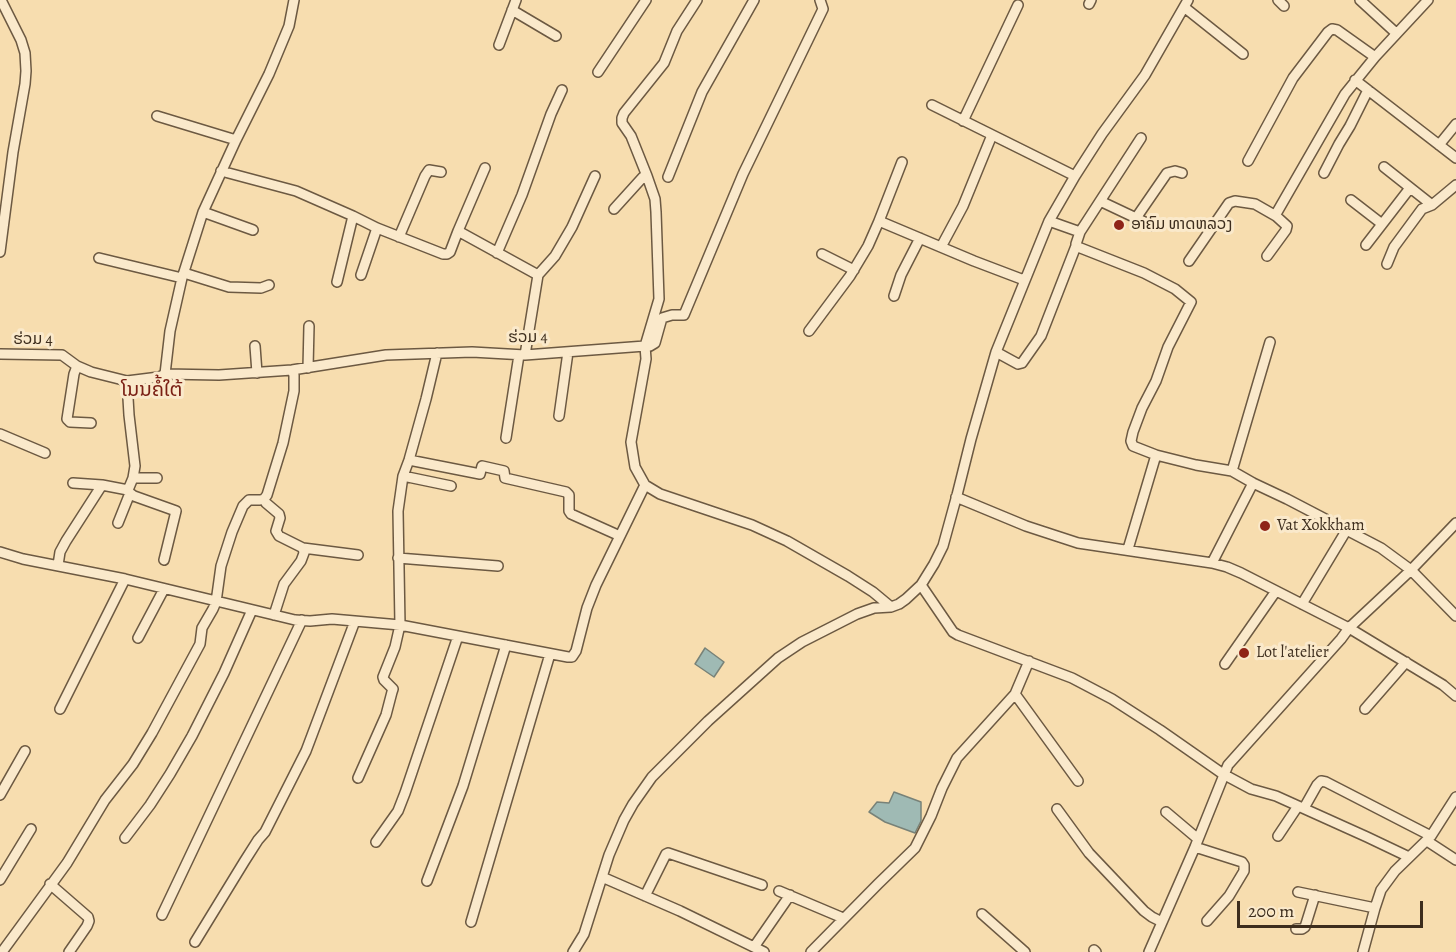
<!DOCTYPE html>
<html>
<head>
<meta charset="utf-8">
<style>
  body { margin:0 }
  #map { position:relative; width:1456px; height:952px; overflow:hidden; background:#f7ddaf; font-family:Alegreya,serif }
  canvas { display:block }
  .scale { position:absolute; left:1237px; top:901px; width:186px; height:27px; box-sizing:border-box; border:3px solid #3d2d1d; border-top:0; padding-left:8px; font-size:18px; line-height:21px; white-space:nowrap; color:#3d2d1d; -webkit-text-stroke:4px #fae9cb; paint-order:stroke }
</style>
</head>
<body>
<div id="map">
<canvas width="1456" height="952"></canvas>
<div class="scale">200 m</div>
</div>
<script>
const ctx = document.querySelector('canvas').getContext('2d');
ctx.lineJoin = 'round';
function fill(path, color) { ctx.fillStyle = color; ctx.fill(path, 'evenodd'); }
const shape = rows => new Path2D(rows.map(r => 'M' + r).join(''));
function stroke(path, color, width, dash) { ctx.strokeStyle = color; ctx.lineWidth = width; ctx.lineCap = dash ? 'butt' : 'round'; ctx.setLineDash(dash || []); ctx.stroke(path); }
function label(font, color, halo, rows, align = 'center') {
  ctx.font = font + ' Alegreya,"Noto Sans Lao",serif'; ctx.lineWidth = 6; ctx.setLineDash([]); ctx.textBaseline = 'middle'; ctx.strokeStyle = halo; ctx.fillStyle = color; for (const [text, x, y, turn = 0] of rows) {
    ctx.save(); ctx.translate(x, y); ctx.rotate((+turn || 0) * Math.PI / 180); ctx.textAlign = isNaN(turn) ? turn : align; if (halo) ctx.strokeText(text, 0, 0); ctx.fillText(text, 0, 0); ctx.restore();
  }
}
const water = shape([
  [705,648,724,662,714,677,695,664,705,648],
  [894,792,921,802,921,821,915,833,885,822,869,812,877,802,889,803,894,792]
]);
fill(water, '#9fbab4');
stroke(water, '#788278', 1.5);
const minor = shape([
  [1278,0,1284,6],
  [1360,0,1396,33],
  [1089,4,1091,0],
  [1184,7,1243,54],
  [512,10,556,36],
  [499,45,516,0],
  [598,72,646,0],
  [1355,80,1456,158],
  [932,105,1075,176],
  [157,116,236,140],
  [963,121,1018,5],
  [1141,138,1080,232,1076,244,1076,246,1078,247,1144,273,1175,289,1191,302,1168,347,1156,381,1142,408,1133,432,1131,441,1133,446,1156,455,1196,465,1232,471,1253,483,1287,499,1381,548,1411,570,1456,616],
  [1439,145,1456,124],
  [1248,161,1293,78,1328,32,1332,29,1337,30,1375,57],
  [902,162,879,221,974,261,1024,280],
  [1384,167,1432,205],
  [221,171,296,191,353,216,377,228,443,254,447,254,450,252,458,231,538,275],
  [1324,173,1339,144,1350,126,1368,90],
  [668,177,702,92,754,0],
  [1351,200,1382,224],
  [1100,201,1153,226],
  [614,209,643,177,647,176],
  [203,212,253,230],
  [1276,216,1276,214,1345,94,1375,57,1428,0],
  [1136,218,1167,173,1175,171,1182,173],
  [1049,221,1080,232],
  [458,231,485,168],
  [399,237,425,176,429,170,441,172],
  [1366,245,1410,188],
  [941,247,963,206,992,135],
  [0,252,13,152,25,84,26,71,25,53,21,40,1,0],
  [497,253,522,195,551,114,562,90],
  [822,254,854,270],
  [99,258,182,278],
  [1189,261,1229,203,1235,201,1255,204,1276,216,1287,226,1286,230,1267,256],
  [1387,264,1394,247,1422,209,1432,205,1456,185],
  [184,273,229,287,261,288,269,285],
  [361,275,377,228],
  [337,282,353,216],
  [894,296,901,275,920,238],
  [809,331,850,276,868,246,879,221],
  [255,346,257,373],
  [645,346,650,346,655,343,662,318,672,315,684,315,743,174,823,9,820,0],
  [645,346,659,299,656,212,655,199,647,176,631,136,622,123,622,118,624,113,664,63,677,31,697,0],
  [996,352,1018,364,1022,363,1041,336,1076,246],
  [0,354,62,355,77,366,91,372,127,381,159,377,165,374,219,375,292,370,386,355,472,352,525,355,645,346,646,359,631,442,635,467,645,485,660,494,752,525,787,541,848,576,873,592,891,607],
  [525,355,538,275,555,256,572,227,595,176],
  [77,366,74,374,67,419,70,422,91,423],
  [308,368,309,326],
  [165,374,170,331,182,278,203,212,236,140,269,74,289,26,294,0],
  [127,381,129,415,135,466,133,478,128,490],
  [559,416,568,352],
  [0,434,45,453],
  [506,438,519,355],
  [409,460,480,474,482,466,504,471,505,478,566,492,569,495,569,511,571,514,620,536],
  [1232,471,1270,342],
  [403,476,451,486],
  [133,478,157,478],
  [73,483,102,485,128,490,130,493,134,496,176,511,164,560],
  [956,497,1026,526,1078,543,1212,563,1227,567,1241,573,1349,628,1443,685,1456,696],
  [264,499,266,503,279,514,280,518,276,531,279,536,303,548,304,553,301,561,284,584,274,615],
  [264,499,267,495,283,443,294,391,294,375,292,370],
  [118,523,130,493],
  [303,548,358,555],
  [1128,549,1156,455],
  [0,552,23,559,125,579,295,620,310,621,332,619,400,625,568,657,572,657,576,651,587,608,596,585,645,485],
  [398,558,498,566],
  [1212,563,1253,483],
  [58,565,60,552,66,541,102,485],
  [921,585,953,632,958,635,1072,678,1112,699,1160,730,1223,774,1251,789,1276,796,1367,837,1409,857],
  [1302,604,1346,531],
  [138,638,164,589],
  [1225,664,1276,591],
  [1015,694,1078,781],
  [60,709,125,579],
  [1365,709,1406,662],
  [358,778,386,715,392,692,393,689,384,680,383,677,395,647,400,625,398,511,403,476,409,460,426,399,437,353],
  [0,795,25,751],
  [1304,808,1317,785,1321,781,1326,782,1431,836],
  [1057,809,1089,853,1144,911,1152,917,1162,922],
  [1166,812,1198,839],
  [1278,836,1298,806],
  [125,838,150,805,170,774,192,736,224,673,252,610],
  [1427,841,1456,860],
  [376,842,398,811,405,793,458,636],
  [1195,847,1242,862,1244,865,1244,871,1229,896,1207,921],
  [602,877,680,911,764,952],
  [0,880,31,829],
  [427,881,463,786,506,645],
  [50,884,88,917,89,921,87,926,69,952],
  [779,891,843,918],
  [1298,892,1375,908],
  [645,896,666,854,668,853,762,885],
  [982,914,1025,952],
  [162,915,302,620],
  [471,922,550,654],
  [1296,929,1302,929,1305,927,1315,895],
  [195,942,244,862,258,840,265,832,306,751,355,621],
  [754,947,790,895],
  [1094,950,1096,952],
  [2,952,67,863,105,800,133,764,152,733,200,644,202,628,213,609,216,602,221,566,232,532,243,506,249,500,260,500,264,499],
  [573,952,584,934,609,855,624,820,633,804,652,777,708,721,778,658,802,642,857,614,874,608,891,607,899,604,906,599,921,585,934,564,943,546,957,495,971,439,996,352,1049,221,1075,176,1102,134,1145,75,1188,0],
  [811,952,878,884,915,848,931,816,942,788,957,758,1015,694,1029,661],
  [1149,952,1195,847,1228,765,1341,639,1349,628,1411,570,1456,523],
  [1363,952,1375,908,1381,890,1395,871,1431,836,1456,797]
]);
stroke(minor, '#6c5942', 12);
stroke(minor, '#fae9cb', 9);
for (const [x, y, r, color] of [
  [1119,225,6,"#8f2418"],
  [1265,526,6,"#8f2418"],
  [1244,653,6,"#8f2418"]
]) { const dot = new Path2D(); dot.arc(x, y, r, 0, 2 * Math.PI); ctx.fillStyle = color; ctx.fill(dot); stroke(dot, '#fae9cb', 2); }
label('16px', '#3d2d1d', '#fae9cb', [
  ["ອາຄົມ ທາດຫລວງ",1131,225],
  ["Vat Xokkham",1277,526],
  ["Lot l'atelier",1256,653]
], 'left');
label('16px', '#3d2d1d', '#fae9cb', [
  ["ຮ່ວມ 4",528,338,-1],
  ["ຮ່ວມ 4",33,340]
]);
label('20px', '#7a1f14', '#fae9cb', [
  ["ໂນນຄໍ້ໃຕ້",152,391]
]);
</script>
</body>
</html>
